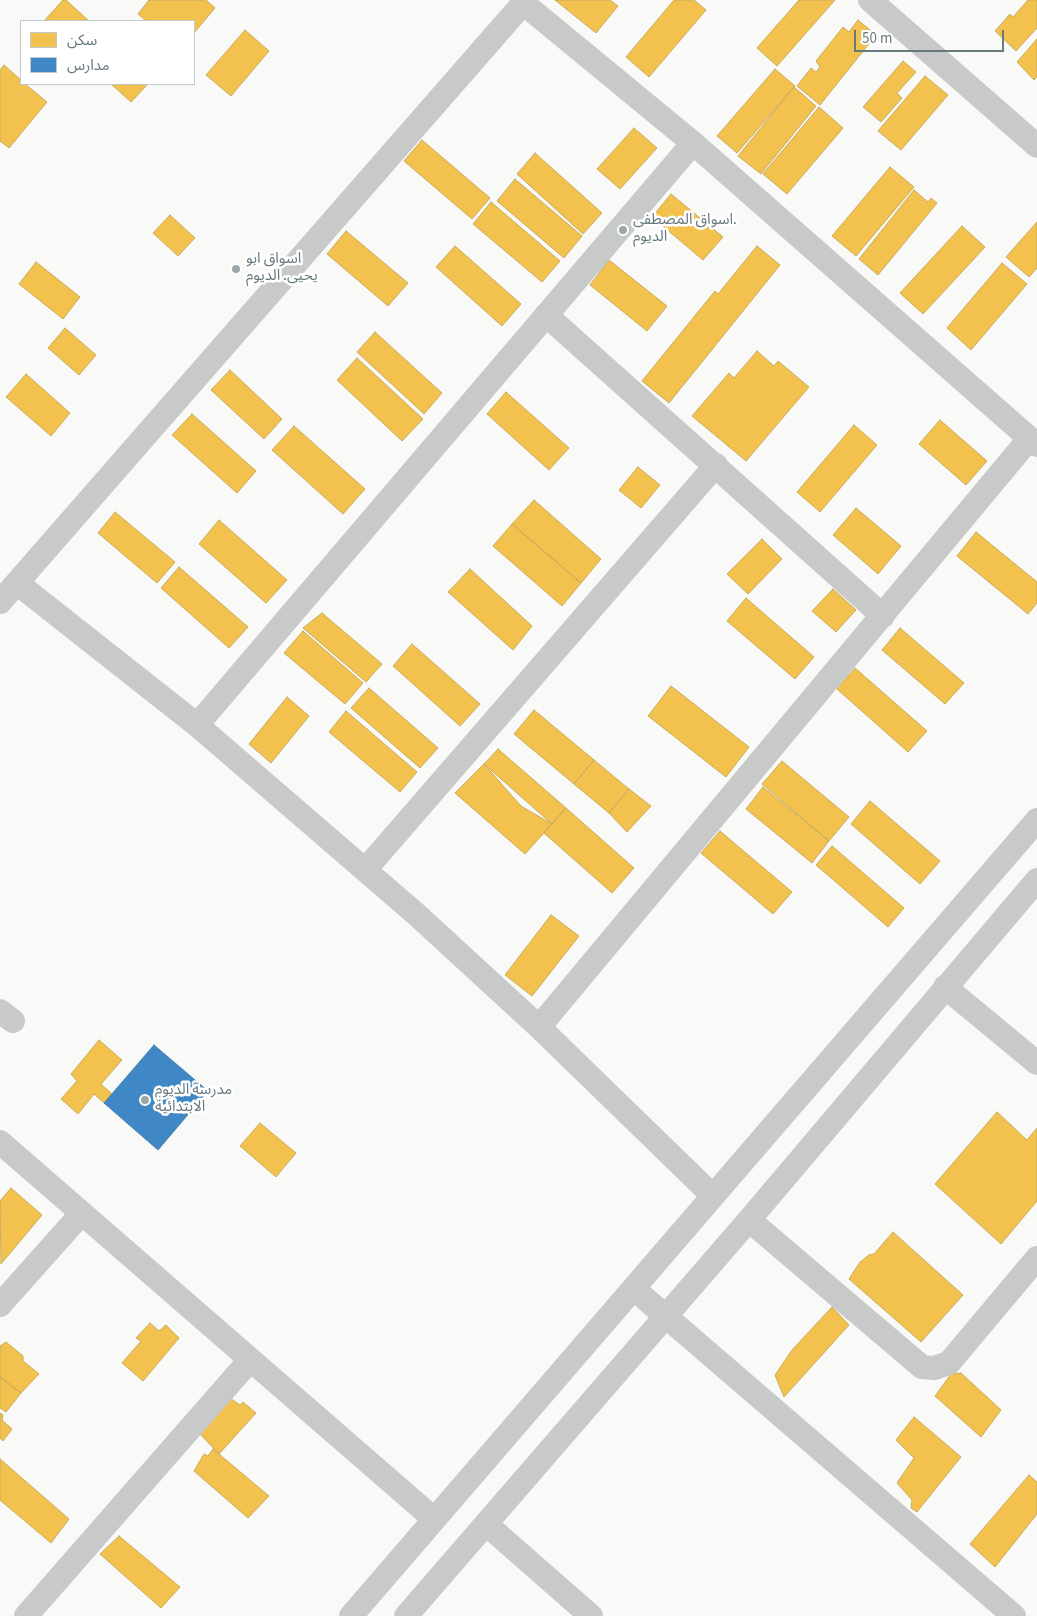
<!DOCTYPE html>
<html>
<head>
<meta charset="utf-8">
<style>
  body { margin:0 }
  #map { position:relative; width:1037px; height:1616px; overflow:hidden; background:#f9f9f8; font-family:"Source Sans 3","Noto Sans Arabic",sans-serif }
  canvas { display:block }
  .legend { position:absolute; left:20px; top:20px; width:175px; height:65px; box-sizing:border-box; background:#fff; border:1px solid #c2cacb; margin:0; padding:6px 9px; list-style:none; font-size:15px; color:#677a7e }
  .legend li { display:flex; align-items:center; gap:10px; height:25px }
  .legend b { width:25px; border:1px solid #c2cacb }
  .scale { position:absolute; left:854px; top:30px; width:150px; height:22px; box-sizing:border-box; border:2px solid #677a7e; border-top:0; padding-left:6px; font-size:15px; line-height:18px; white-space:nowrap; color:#677a7e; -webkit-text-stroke:4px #fff; paint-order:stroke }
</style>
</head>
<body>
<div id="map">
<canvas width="1037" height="1616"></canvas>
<ul class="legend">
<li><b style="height:14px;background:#f2c14e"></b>سكن</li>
<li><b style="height:14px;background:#3f88c5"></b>مدارس</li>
</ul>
<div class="scale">50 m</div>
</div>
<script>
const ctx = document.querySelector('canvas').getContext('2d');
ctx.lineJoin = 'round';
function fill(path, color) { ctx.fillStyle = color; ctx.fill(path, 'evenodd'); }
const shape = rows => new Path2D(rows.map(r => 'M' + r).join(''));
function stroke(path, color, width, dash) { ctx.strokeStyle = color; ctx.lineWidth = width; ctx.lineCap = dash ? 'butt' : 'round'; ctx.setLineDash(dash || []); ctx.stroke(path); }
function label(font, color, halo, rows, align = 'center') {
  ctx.font = font + ' "Source Sans 3","Noto Sans Arabic",sans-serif'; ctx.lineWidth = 5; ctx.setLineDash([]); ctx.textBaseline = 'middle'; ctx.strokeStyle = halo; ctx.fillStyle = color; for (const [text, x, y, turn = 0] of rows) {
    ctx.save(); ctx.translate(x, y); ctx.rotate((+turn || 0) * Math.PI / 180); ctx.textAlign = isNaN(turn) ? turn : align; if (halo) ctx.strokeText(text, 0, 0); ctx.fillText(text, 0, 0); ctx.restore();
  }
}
const homes = shape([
  [63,0,66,0,89,21,44,21,63,0],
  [149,0,206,0,215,8,194,33,194,21,146,21,138,14,149,0],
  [555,0,610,0,618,6,596,33,555,0],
  [674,0,694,0,706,10,649,77,626,57,674,0],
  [799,0,835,0,777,66,757,48,799,0],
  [1028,0,1037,0,1037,28,1016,51,995,31,1010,14,1013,17,1028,0],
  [858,20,876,35,820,105,797,86,811,68,816,72,820,67,816,61,843,27,849,32,858,20],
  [245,30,269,51,231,96,206,75,245,30],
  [1037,39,1037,77,1034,80,1017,62,1037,39],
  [903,61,916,72,897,93,902,98,881,122,863,107,903,61],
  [4,65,21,80,21,84,25,84,47,102,9,148,0,141,0,70,4,65],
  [775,69,795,86,737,153,717,136,775,69],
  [925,76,948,95,901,150,878,131,925,76],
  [111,84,148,84,131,102,111,84],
  [794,87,816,106,761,174,738,156,794,87],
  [819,107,843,128,787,194,763,174,819,107],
  [634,128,657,148,620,189,597,169,634,128],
  [422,140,490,198,472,219,404,161,422,140],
  [535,153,602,213,583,234,517,174,535,153],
  [890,167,914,187,856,256,832,236,890,167],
  [515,179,582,236,564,258,497,201,515,179],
  [914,190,928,202,931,198,937,203,878,275,859,259,914,190],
  [671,194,723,237,703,260,652,217,671,194],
  [491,202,560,261,542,282,473,224,491,202],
  [170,215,195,238,178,256,153,233,170,215],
  [1037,222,1037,268,1029,277,1006,257,1037,222],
  [962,226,985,247,923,314,900,293,962,226],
  [346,231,408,283,388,306,327,254,346,231],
  [455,246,521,304,502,326,436,267,455,246],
  [757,246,780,265,669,403,642,381,715,291,718,294,757,246],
  [609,260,667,306,647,331,590,285,609,260],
  [36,262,80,297,63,319,19,284,36,262],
  [1002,263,1027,284,971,350,947,328,1002,263],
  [65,328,96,355,79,375,48,348,65,328],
  [375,332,442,393,424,414,357,352,375,332],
  [757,351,774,366,778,361,809,387,746,461,692,416,729,373,734,378,757,351],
  [357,358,423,419,402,441,337,380,357,358],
  [230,370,282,419,264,439,211,390,230,370],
  [26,374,70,413,51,436,6,397,26,374],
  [506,392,569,448,549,470,487,414,506,392],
  [192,414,256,471,237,493,172,435,192,414],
  [940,420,987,461,966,485,919,444,940,420],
  [854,425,877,445,820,512,797,492,854,425],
  [294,426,365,489,343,514,272,450,294,426],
  [638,467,660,485,641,508,619,490,638,467],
  [534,500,601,559,581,583,512,524,534,500],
  [856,508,901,546,878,574,833,535,856,508],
  [115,512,175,562,157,583,98,533,115,512],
  [219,520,287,580,266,603,199,544,219,520],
  [512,524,581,583,562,606,493,546,512,524],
  [976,532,1037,582,1037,603,1028,614,957,556,976,532],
  [762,539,782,559,748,594,727,574,762,539],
  [179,567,248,627,229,648,161,588,179,567],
  [470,569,532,626,513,650,448,592,470,569],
  [833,589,856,610,836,632,812,611,833,589],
  [746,598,814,657,795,679,727,621,746,598],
  [322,613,382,664,366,682,303,628,322,613],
  [900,628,964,683,945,704,882,650,900,628],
  [303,631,363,683,345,704,284,653,303,631],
  [412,644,480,704,460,726,393,666,412,644],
  [855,668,927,731,908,752,837,689,855,668],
  [671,686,749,747,726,777,648,716,671,686],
  [369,688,438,748,420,768,351,708,369,688],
  [287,697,309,716,271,763,249,744,287,697],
  [534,710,594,760,574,784,514,734,534,710],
  [346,711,417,772,400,792,329,732,346,711],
  [498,749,566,808,552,824,484,764,498,749],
  [594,760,629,789,609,813,574,784,594,760],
  [782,761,849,817,829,841,762,784,782,761],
  [484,764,521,806,552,824,525,854,455,793,484,764],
  [763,787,829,841,812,863,746,809,763,787],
  [629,789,651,806,627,832,609,813,629,789],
  [870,801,940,861,920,884,851,824,870,801],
  [566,808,634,868,612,893,544,833,566,808],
  [720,831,792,892,773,914,701,853,720,831],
  [832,846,904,908,888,927,816,865,832,846],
  [551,915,579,936,532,996,505,975,551,915],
  [99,1040,122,1060,101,1084,112,1094,104,1103,94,1094,78,1114,61,1099,77,1081,71,1074,99,1040],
  [997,1112,1027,1140,1037,1128,1037,1201,1001,1244,935,1184,997,1112],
  [260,1123,296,1153,276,1177,240,1146,260,1123],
  [11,1188,42,1215,1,1264,0,1201,11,1188],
  [893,1232,963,1295,921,1342,849,1279,860,1262,869,1255,874,1254,893,1232],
  [832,1307,849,1325,784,1397,775,1375,792,1350,832,1307],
  [150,1323,159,1331,166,1325,179,1338,143,1381,122,1363,141,1341,136,1338,150,1323],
  [6,1342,23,1356,23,1361,39,1374,21,1393,0,1377,0,1346,6,1342],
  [961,1373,1001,1410,981,1437,935,1396,951,1374,961,1373],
  [0,1377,21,1393,6,1412,0,1408,0,1377],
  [230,1398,240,1405,243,1402,256,1413,219,1454,199,1433,230,1398],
  [0,1413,3,1415,2,1420,12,1429,3,1441,0,1438,0,1413],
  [914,1417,961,1457,917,1512,911,1508,912,1500,897,1483,914,1458,896,1440,914,1417],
  [213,1449,269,1496,248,1518,194,1471,204,1454,208,1456,213,1449],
  [0,1459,69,1519,51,1543,0,1500,0,1459],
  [1029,1475,1037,1482,1037,1514,995,1567,970,1544,1029,1475],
  [119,1536,180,1587,161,1608,100,1554,119,1536]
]);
fill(homes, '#f2c14e');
stroke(homes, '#c8ac5c', 1);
const schools = shape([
  [154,1045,208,1091,158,1150,104,1103,154,1045]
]);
fill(schools, '#3f88c5');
stroke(schools, '#4b84b0', 1);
stroke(shape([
  [870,0,1037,146],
  [523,3,693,143,1037,445],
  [546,315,883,616],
  [17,583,197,725,416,914,539,1027,713,1196],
  [0,602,526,0],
  [197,725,693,143],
  [365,870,716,465],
  [945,987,1037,1063],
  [0,1011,13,1021],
  [539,1027,1029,439],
  [0,1142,434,1519],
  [749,1220,922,1367,934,1368,949,1363,1037,1258],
  [634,1289,1014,1616],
  [0,1305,82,1213],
  [486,1524,591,1616],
  [26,1616,250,1360],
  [351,1616,1037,820],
  [406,1616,749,1220,1037,880]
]), '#c8c9c9', 24);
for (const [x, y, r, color] of [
  [623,230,5,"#9aa6a9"],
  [236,269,5,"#9aa6a9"],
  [145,1100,5,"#9aa6a9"]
]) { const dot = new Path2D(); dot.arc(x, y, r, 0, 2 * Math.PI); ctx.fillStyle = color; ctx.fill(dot); stroke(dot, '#fff', 2); }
label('15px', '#677a7e', '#fff', [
  ["اسواق المصطفى.",633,221],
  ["الديوم",633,238],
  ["اسواق ابو",246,260],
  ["يحيى. الديوم",246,277],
  ["مدرسة الديوم",155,1091],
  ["الابتدائية",155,1108]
], 'left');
</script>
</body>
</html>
